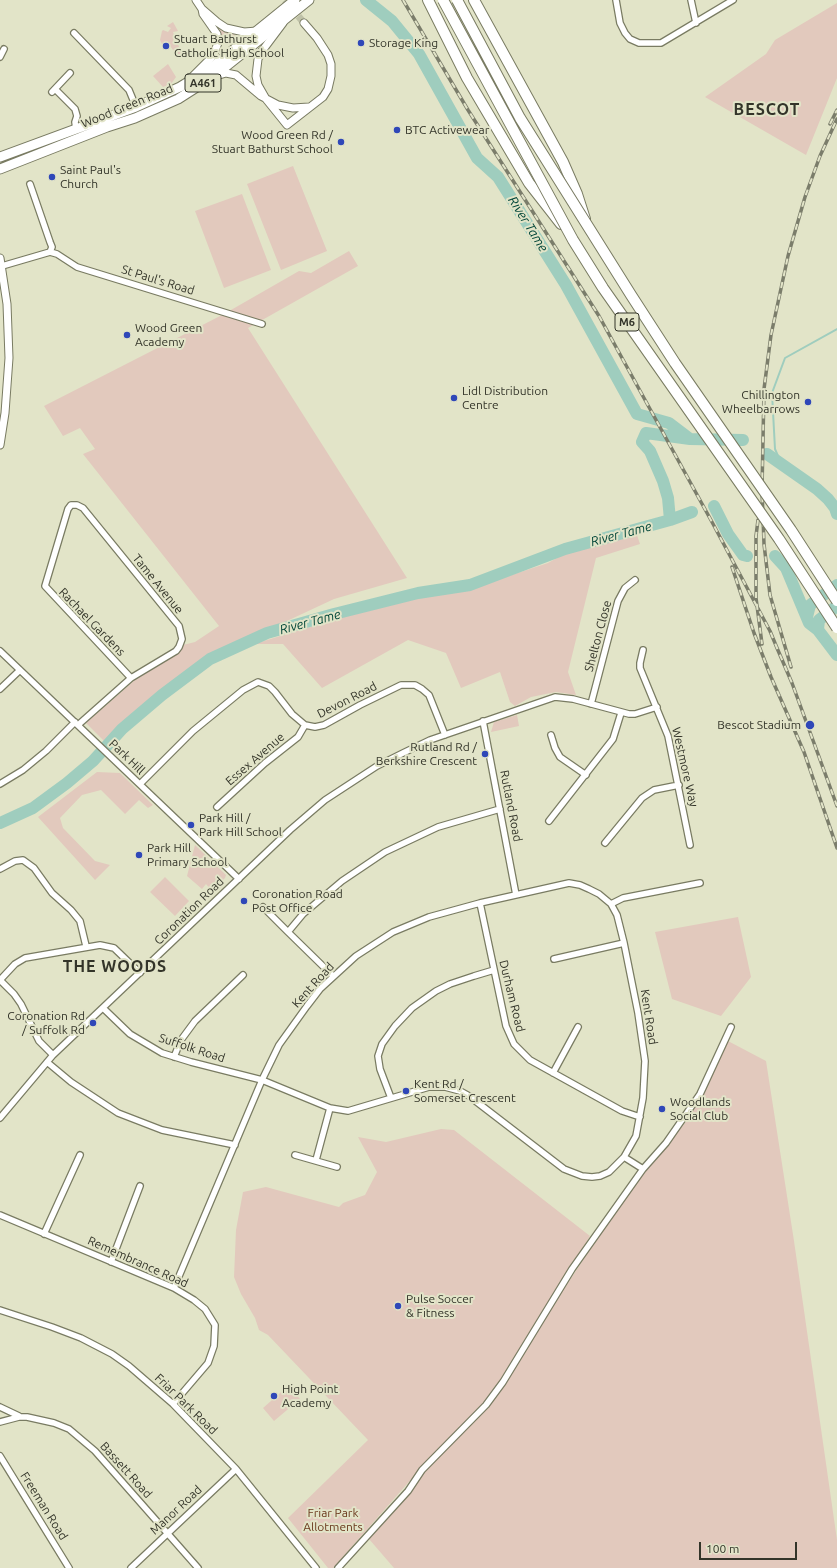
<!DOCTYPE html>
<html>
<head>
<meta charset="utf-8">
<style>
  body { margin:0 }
  #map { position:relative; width:837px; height:1568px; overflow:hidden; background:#e2e4c8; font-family:Ubuntu,sans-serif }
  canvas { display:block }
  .scale { position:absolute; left:699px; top:1542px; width:98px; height:18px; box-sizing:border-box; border:2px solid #333429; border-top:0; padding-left:5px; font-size:12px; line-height:14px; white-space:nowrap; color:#333429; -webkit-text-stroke:3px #e2e4c8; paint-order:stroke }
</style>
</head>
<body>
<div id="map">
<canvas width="837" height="1568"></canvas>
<div class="scale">100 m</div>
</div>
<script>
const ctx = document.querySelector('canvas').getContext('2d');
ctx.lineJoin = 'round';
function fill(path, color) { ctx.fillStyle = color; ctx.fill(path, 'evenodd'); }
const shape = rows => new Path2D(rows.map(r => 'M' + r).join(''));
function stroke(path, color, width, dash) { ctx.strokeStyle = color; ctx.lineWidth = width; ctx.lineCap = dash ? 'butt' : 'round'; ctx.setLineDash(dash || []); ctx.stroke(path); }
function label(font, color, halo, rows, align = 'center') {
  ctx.font = font + ' Ubuntu,sans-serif'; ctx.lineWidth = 4; ctx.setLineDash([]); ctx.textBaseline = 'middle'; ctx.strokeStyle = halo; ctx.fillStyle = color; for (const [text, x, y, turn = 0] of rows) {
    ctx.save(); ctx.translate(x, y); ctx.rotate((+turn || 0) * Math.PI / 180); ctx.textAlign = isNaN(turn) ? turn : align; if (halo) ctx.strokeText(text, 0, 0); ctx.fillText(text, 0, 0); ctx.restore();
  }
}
fill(shape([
  [837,3,837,78,806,155,705,97,766,54,775,40],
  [173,22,178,31,173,32,182,54,178,57,168,43,163,46,160,40,162,31,163,30,168,32,171,28,167,26],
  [219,29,228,33,236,35,230,39,222,40],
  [168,64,176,77,171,84,163,87,153,76],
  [293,166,327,251,281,270,247,184],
  [242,194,271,270,224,288,195,211],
  [349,251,358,266,248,328,407,578,334,599,272,628,222,650,175,682,115,731,105,742,86,723,135,680,171,658,179,652,183,645,195,642,219,626,83,454,95,449,80,428,63,436,44,406,224,314,299,271,311,273],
  [637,535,640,544,596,558,568,672,576,695,556,692,531,697,515,706,510,702,500,672,461,688,446,653,408,640,322,688,283,644,254,644,372,608,478,586,548,563,562,555],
  [517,715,519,726,491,732,494,722],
  [97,772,120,773,153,805,148,808,139,800,125,814,101,790,82,795,60,818,63,828,95,861,110,865,95,880,38,817],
  [195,845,226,875,225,878,212,891,206,884,202,889,187,876],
  [165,877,189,901,175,916,150,892],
  [738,917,751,977,721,1016,672,999,655,932],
  [728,1041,766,1061,794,1241,837,1540,837,1568,394,1568,369,1539,414,1486,424,1472,487,1407,598,1237,645,1171,685,1123,704,1093],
  [441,1129,454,1130,590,1236,502,1382,484,1405,415,1475,333,1568,328,1568,288,1518,368,1440,268,1335,259,1330,255,1318,241,1294,234,1277,236,1230,243,1192,266,1187,339,1207,343,1203,365,1195,377,1172,358,1137,386,1142],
  [288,1386,300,1399,274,1421,263,1408]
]), '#e2c9bd');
stroke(shape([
  [781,463,775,449,772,393,785,358,837,329]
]), '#9fcdbe', 2);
stroke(shape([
  [366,0,392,21,419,54,477,158,498,177,566,285,637,414,669,423,690,439],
  [767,454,817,489,828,499,835,508,837,514],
  [714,506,728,534,743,555,747,556],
  [670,520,668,498,663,481,650,451,642,442,646,433,690,439,743,440],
  [775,556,786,568,809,623,818,630,837,655],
  [807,617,810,605,837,585],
  [818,630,819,620,837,606],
  [0,823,33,808,67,783,93,761,122,729,162,695,210,659,267,633,334,614,418,593,470,585,565,549,670,520,692,512]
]), '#9fcdbe', 12);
stroke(shape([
  [285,0,304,23]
]), '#bfc1a8', 7, [7, 3.5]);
const minor = shape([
  [616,0,620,23,625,33,630,39,639,43,661,43,733,0],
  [691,0,696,23],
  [74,33,129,90,136,107],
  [0,57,4,49],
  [55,89,75,109,77,116,75,122,76,129],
  [52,92,70,73],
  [30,184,50,242,52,247,50,252],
  [2,266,50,252,57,254,77,267,262,324],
  [643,650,640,663,640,668,668,736,690,845],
  [0,651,239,879],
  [0,689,20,670],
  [591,704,618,601,625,588,635,580],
  [483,721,516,895],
  [78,725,131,678,176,651,179,647,182,639,179,626,83,508,77,505,71,505,68,509,45,586,131,678],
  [551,735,555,748,560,757,586,775],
  [0,784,23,770,46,751,75,722],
  [140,784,193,731,243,690,258,682,269,686,275,692,292,714,305,725,315,727,324,725,360,705,401,685,415,685,422,689,429,695,445,735],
  [217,807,265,763,298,737,305,725],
  [549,821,613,739,621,713],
  [605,843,642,798,654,790,679,785],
  [0,869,15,861,23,860,34,868,52,893,71,910,80,921,86,946],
  [480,903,506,1026,514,1044,530,1060,622,1111,640,1117],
  [611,904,623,898,700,883],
  [263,907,288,932],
  [554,959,624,943],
  [333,976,288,932,303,914,342,881,385,852,438,827,500,809],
  [0,980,15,964,25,958,100,945,114,948,140,973],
  [0,980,14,994,21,1004,39,1041,53,1055],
  [103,1008,130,1034,162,1053,191,1062,262,1080,330,1108,348,1111,429,1087,445,1087,460,1091,469,1096,564,1169,582,1176,592,1177,600,1176,609,1172,624,1157,636,1136,643,1098,645,1061,638,1013,624,943,617,915,611,904,599,894,589,889,580,885,569,883,480,903,429,917,393,932,356,956,320,989,307,1006,279,1045,262,1080,174,1288],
  [174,1057,181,1040,195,1021,243,975],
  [47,1062,71,1082,118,1113,162,1130,235,1145],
  [553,1073,578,1027],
  [391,1098,380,1069,378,1056,382,1044,395,1026,412,1008,436,991,450,984,474,976,494,970],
  [0,1118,53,1055,290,830,325,800,377,766,403,753,430,740,555,697,573,699,629,714,635,714,657,707],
  [295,1155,337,1167],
  [624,1157,643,1169,666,1143,700,1094,731,1027],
  [316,1160,330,1108],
  [0,1215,174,1288,194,1300,205,1309,215,1325,214,1346,208,1363,173,1404],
  [44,1234,80,1155],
  [111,1262,140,1186],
  [0,1310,52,1327,81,1338,112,1354,129,1366,173,1404,236,1469,316,1568],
  [0,1407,19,1416],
  [0,1422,19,1417,27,1417,54,1423,69,1429,95,1451,198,1568],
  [0,1456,69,1568],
  [131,1568,236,1469],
  [338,1568,408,1491,422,1470,486,1405,503,1382,572,1269,643,1169]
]);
const tertiary = shape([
  [196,0,202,9,217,22,226,28,244,32,257,31],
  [283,23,262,51,258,59,256,76,258,85,266,99,287,125,323,97,328,89,331,76,331,64,328,55,317,38,304,23],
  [216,76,226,73,236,75,261,96,278,105,293,108,309,107],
  [192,77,213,56,218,43,217,34,203,14,202,9],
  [0,258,7,304,9,358,5,413,0,445]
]);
const trunk = shape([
  [0,157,136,107,180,87,211,68,295,0],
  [0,169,107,127,135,118,178,99,214,76,309,0]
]);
const motorway = shape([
  [428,0,467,78,529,183,561,224],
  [474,0,563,162,577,194,585,219]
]);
stroke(minor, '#797b62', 8);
stroke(tertiary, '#797b62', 9);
stroke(trunk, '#797b62', 11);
stroke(motorway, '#797b62', 12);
stroke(minor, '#fff', 5.5);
stroke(tertiary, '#fff', 7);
stroke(trunk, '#fff', 9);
stroke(motorway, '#fff', 10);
const rail = shape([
  [403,0,468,110,599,316,712,522,770,631,777,648,792,683,837,806],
  [830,124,837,110],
  [758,520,756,536,756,598,762,644],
  [732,567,754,633,771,677,804,752,837,848],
  [791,667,770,595,764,544,762,490,764,389,771,335,788,256,805,197,820,156,837,119]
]);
stroke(rail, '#7b7d6b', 3.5);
stroke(rail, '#e2e4c8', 2, [6]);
const motorwayBridge = shape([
  [443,0,573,240,603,288,779,539,837,628],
  [457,0,520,118,631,295,675,363,791,530,837,601]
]);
stroke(motorwayBridge, '#797b62', 12, []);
stroke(motorwayBridge, '#fff', 10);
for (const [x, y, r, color] of [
  [361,43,4,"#2f47b8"],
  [166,46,4,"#2f47b8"],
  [397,130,4,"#2f47b8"],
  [341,142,4,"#2f47b8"],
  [52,177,4,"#2f47b8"],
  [127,335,4,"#2f47b8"],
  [454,398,4,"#2f47b8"],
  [808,402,4,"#2f47b8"],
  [810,725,5,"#2f47b8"],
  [485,754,4,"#2f47b8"],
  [191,825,4,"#2f47b8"],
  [139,855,4,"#2f47b8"],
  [244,901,4,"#2f47b8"],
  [93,1023,4,"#2f47b8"],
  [406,1091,4,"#2f47b8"],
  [662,1109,4,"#2f47b8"],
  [398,1306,4,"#2f47b8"],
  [274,1396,4,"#2f47b8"]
]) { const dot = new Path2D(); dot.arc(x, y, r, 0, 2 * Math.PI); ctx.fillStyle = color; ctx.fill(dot); stroke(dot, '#e2e4c8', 1.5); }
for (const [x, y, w] of [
  [203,83,36],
  [627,322,24]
]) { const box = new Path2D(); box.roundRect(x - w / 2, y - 9, w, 18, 3); ctx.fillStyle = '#e2e4c8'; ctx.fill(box); stroke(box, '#333429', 1); }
label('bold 11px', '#333429', null, [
  ["A461",203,83],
  ["M6",627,322]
]);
label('12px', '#333429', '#e2e4c8', [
  ["Stuart Bathurst",174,39],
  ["Catholic High School",174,53],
  ["Storage King",369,43],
  ["BTC Activewear",405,130],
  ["Wood Green Rd /",333,135,"right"],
  ["Stuart Bathurst School",333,149,"right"],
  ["Saint Paul's",60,170],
  ["Church",60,184],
  ["Wood Green",135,328],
  ["Academy",135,342],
  ["Lidl Distribution",462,391],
  ["Centre",462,405],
  ["Chillington",800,395,"right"],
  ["Wheelbarrows",800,409,"right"],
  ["Bescot Stadium",801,725,"right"],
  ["Rutland Rd /",477,747,"right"],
  ["Berkshire Crescent",477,761,"right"],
  ["Park Hill /",199,818],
  ["Park Hill School",199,832],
  ["Park Hill",147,848],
  ["Primary School",147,862],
  ["Coronation Road",252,894],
  ["Post Office",252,908],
  ["Coronation Rd",85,1016,"right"],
  ["/ Suffolk Rd",85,1030,"right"],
  ["Kent Rd /",414,1084],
  ["Somerset Crescent",414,1098],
  ["Woodlands",670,1102],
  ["Social Club",670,1116],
  ["Pulse Soccer",406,1299],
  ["& Fitness",406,1313],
  ["High Point",282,1389],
  ["Academy",282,1403]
], 'left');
label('12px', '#333429', '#e2e4c8', [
  ["Wood Green Road",127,106,-22],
  ["St Paul's Road",158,280,17],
  ["Tame Avenue",158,584,51],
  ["Rachael Gardens",92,622,46],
  ["Shelton Close",598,636,-75],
  ["Devon Road",347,700,-27],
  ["Park Hill",127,757,44],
  ["Essex Avenue",255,759,-41],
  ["Westmore Way",685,767,77],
  ["Rutland Road",511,806,79],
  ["Coronation Road",189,911,-44],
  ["Kent Road",313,985,-48],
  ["Durham Road",512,996,76],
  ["Kent Road",649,1017,81],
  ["Suffolk Road",192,1048,18],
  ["Remembrance Road",138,1262,24],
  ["Friar Park Road",186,1404,44],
  ["Bassett Road",126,1470,48],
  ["Freeman Road",44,1506,58],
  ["Manor Road",176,1510,-43]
]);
label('12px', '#6a381c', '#e2e4c8', [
  ["Friar Park",333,1513],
  ["Allotments",333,1527]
]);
label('italic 13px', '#024638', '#e2e4c8', [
  ["River Tame",528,224,58],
  ["River Tame",621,534,-15],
  ["River Tame",310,622,-15]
]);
ctx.letterSpacing = '1px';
label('bold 16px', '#333429', '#e2e4c8', [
  ["BESCOT",767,110],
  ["THE WOODS",115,967]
]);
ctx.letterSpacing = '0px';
</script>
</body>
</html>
